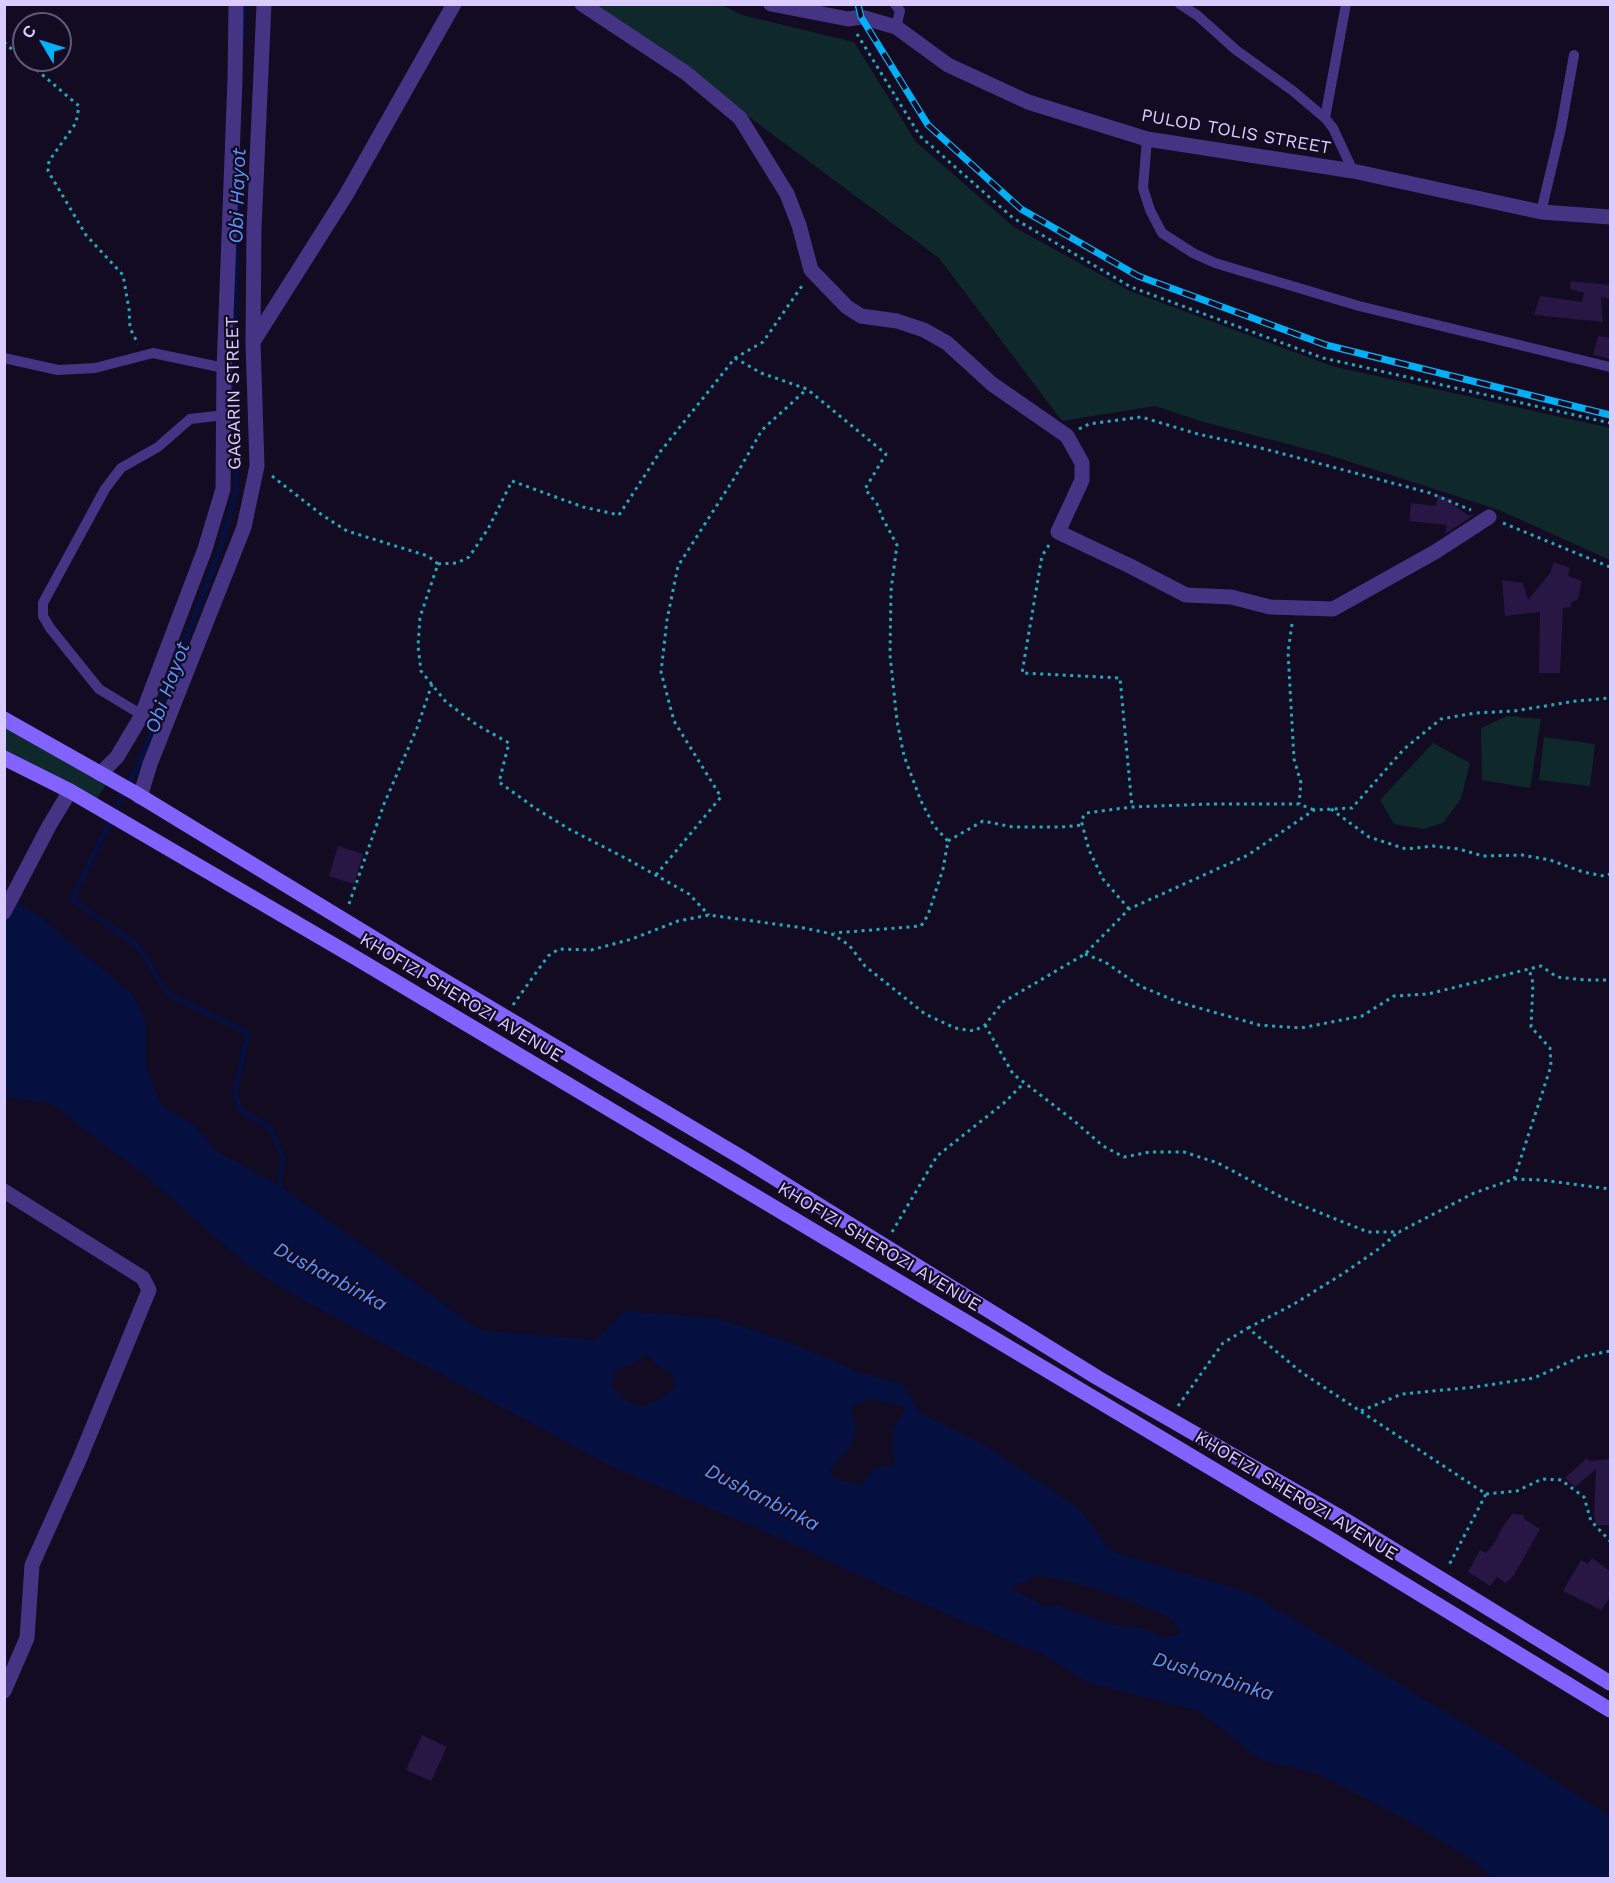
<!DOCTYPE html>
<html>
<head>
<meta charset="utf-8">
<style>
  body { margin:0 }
  #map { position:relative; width:1615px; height:1883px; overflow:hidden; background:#130b22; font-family:"Work Sans",sans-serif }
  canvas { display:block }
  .frame { position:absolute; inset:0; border:6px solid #dbccff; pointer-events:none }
  .north { position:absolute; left:12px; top:12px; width:60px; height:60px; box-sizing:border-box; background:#130b22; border:2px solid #63587a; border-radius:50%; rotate:308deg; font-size:16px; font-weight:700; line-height:24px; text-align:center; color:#dbccff }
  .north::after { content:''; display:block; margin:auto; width:21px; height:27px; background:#00b1f7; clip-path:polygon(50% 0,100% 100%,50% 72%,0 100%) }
</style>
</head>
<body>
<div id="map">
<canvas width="1615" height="1883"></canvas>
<div class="frame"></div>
<div class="north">С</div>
</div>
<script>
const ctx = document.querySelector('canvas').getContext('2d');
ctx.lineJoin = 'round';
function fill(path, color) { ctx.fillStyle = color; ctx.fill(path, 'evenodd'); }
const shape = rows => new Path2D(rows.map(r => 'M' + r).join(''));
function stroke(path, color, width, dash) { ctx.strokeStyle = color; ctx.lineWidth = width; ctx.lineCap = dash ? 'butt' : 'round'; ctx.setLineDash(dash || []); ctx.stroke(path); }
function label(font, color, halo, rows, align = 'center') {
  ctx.font = font + ' "Work Sans",sans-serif'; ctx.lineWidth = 4.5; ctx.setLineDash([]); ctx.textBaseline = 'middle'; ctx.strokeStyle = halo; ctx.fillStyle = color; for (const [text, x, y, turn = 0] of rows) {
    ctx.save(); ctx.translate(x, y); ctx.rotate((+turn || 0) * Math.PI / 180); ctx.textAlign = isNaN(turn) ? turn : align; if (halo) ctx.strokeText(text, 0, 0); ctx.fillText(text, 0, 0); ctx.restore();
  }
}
fill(shape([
  [593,5,722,5,742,15,854,42,916,142,1014,227,1130,291,1332,366,1610,428,1610,560,1499,510,1329,455,1200,421,1155,406,1062,421,939,258,745,114],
  [1507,716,1541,719,1530,788,1482,780,1481,728],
  [4,725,106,785,93,804,5,753],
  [1544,737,1595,744,1590,786,1539,780],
  [1433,743,1470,763,1461,799,1443,823,1424,829,1394,824,1380,800]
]), '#0e282c');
fill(shape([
  [5,896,41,917,133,995,146,1023,146,1066,160,1104,195,1126,217,1151,286,1190,480,1330,595,1340,626,1311,716,1318,792,1343,858,1372,903,1384,919,1412,986,1446,1080,1509,1111,1551,1250,1593,1503,1747,1610,1816,1610,1878,1491,1878,1472,1860,1407,1820,1319,1774,1261,1760,1199,1711,1087,1682,1043,1655,879,1585,796,1545,611,1466,303,1300,250,1268,153,1182,50,1103,5,1097],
  [646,1354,660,1368,673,1374,676,1385,660,1399,642,1407,627,1402,612,1386,615,1370,632,1364],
  [872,1399,906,1407,892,1431,894,1464,873,1469,862,1485,835,1479,830,1470,851,1447,856,1427,851,1407],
  [1039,1575,1083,1585,1129,1600,1170,1618,1182,1634,1160,1637,1142,1628,1113,1625,1058,1606,1044,1606,1010,1588]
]), '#051041');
stroke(shape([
  [243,39,244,4],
  [240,156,232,401,237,488,221,546,140,761,72,899,138,946,167,993,248,1033,235,1091,239,1109,270,1128,283,1158,278,1192]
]), '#051041', 5);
fill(shape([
  [1571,281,1611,285,1611,299,1601,297,1603,322,1534,315,1540,296,1582,302,1584,293,1570,289],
  [1598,336,1611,338,1611,359,1593,355],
  [1438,495,1452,499,1452,504,1468,515,1474,515,1445,534,1447,525,1409,521,1411,503,1436,506],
  [1554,562,1570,568,1568,576,1582,581,1578,599,1571,603,1571,607,1563,608,1560,673,1539,673,1540,612,1505,616,1502,580,1523,583,1528,600,1550,573],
  [338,846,363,854,354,884,329,876],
  [1587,1458,1589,1461,1611,1459,1611,1525,1596,1525,1594,1515,1596,1469,1575,1487,1565,1478],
  [1512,1514,1524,1515,1524,1519,1540,1529,1514,1575,1506,1583,1497,1577,1490,1586,1468,1572,1480,1550,1486,1553,1495,1542,1502,1528],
  [1592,1558,1611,1572,1611,1596,1601,1610,1563,1591,1581,1560,1588,1564],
  [422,1735,447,1747,431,1781,406,1770]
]), '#281644');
stroke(shape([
  [857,34,920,136,1013,218,1131,287,1323,358,1610,423],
  [4,42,24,60],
  [25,60,79,106,76,123,49,161,48,171,86,235,123,275,129,309,130,328,138,344],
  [735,358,761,373,807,389,886,454,865,489,877,504,883,519,897,545,891,590,890,655,897,721,904,756,921,801,934,826,948,841,943,869,928,915,921,926,834,933],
  [1079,429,1089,424,1141,417,1198,434,1265,449,1430,493,1471,510],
  [272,476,322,515,347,531,428,556,438,564,420,617,418,646,421,671,446,702,477,725,509,743,499,782,535,808,569,829,629,860,689,894,709,915],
  [1503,523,1610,567],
  [1049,545,1042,556,1022,673,1120,678,1132,807],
  [438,564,457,563,469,557,488,529,512,481,583,507,619,515,660,452,735,358,763,342,804,283],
  [1292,624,1288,652,1294,759,1301,783,1299,804],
  [1331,809,1369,837,1406,849,1433,846,1459,849,1483,856,1522,855,1550,860,1583,872,1604,876,1610,874],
  [948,841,983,821,1013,827,1061,827,1083,825],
  [656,875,721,797,674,721,661,672,667,620,678,566,735,477,762,430,807,389],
  [349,904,384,804,417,728,432,684],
  [1129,909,1103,879,1089,850,1081,820,1086,813,1132,807,1210,804,1299,804,1314,810],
  [1085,954,1105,962,1140,986,1178,1002,1259,1025,1301,1028,1362,1016,1394,996,1428,994,1541,966,1557,977,1586,980,1610,980],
  [513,1005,548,956,559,949,591,950,632,939,678,921,709,915,804,928,832,934,849,945,865,966,925,1014,955,1028,974,1031,985,1025,1003,1002,1085,954,1129,909,1248,855,1314,810,1352,808,1404,749,1441,719,1475,713,1514,711,1576,701,1610,698],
  [985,1025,1013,1074,1073,1120,1103,1146,1124,1157,1150,1152,1184,1152,1218,1163,1283,1198,1368,1232,1399,1232,1474,1193,1514,1179,1542,1180,1610,1189],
  [1514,1179,1551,1066,1550,1048,1531,1027,1533,983,1529,969],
  [892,1232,937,1156,1004,1103,1024,1083],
  [1248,1328,1294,1304,1344,1273,1380,1248,1397,1233],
  [1178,1406,1223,1343,1248,1328,1301,1372,1486,1494,1448,1567],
  [1361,1411,1402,1394,1475,1387,1534,1378,1580,1357,1610,1351],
  [1486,1494,1517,1491,1542,1479,1561,1480,1584,1497,1591,1521,1610,1541]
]), '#24a8bb', 3, [3, 4.5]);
stroke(shape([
  [895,4,900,11,896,27],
  [1180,4,1198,16,1236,50,1293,91,1325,118],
  [1346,4,1325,118,1333,128,1353,171],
  [1147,139,1143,188,1150,210,1162,233,1193,253,1215,263,1359,306,1610,367],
  [1541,212,1561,128,1574,55],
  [4,358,58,370,95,368,153,353,224,368],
  [142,715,99,689,50,628,43,616,43,603,105,489,121,468,158,447,190,419,225,415]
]), '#453384', 10);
stroke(shape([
  [582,4,686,73,740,118,787,194,799,225,811,270,847,307,861,316,897,321,924,330,947,343,992,384,1067,436,1082,463,1082,480,1058,532,1130,566,1186,595,1231,597,1270,607,1333,609,1435,552,1489,517],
  [771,4,848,19,861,17,896,27,948,65,1028,102,1147,139,1353,171,1541,212,1610,217],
  [253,342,346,195,454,4],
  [100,774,117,757,142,715,205,549,223,489,224,368,235,79,236,4],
  [140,797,150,764,244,527,257,466,253,342,254,228,264,4],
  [4,912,49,826,70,791],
  [4,1191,143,1278,149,1290,80,1458,32,1565,27,1638,4,1691]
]), '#453384', 15);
stroke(shape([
  [4,719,135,793,411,961,744,1159,1098,1378,1340,1517,1610,1683],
  [4,758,70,791,356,958,1325,1536,1610,1710]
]), '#8363ff', 15);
const rail = shape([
  [858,4,861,17,928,125,1021,209,1138,276,1326,345,1610,415]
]);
stroke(rail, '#00b1f7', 7);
stroke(rail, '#130b22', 4.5, [14]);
label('18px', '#dbccff', '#130b22', [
  ["PULOD TOLIS STREET",1236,132,10],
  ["GAGARIN STREET",234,393,-91],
  ["KHOFIZI SHEROZI AVENUE",461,998,31],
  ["KHOFIZI SHEROZI AVENUE",879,1247,31],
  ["KHOFIZI SHEROZI AVENUE",1296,1496,31]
]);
label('italic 20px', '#5a94ff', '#130b22', [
  ["Obi Hayot",238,196,-88],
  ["Obi Hayot",168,688,-70],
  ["Dushanbinka",330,1277,28],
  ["Dushanbinka",762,1498,27],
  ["Dushanbinka",1213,1677,17]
]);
</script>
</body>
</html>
